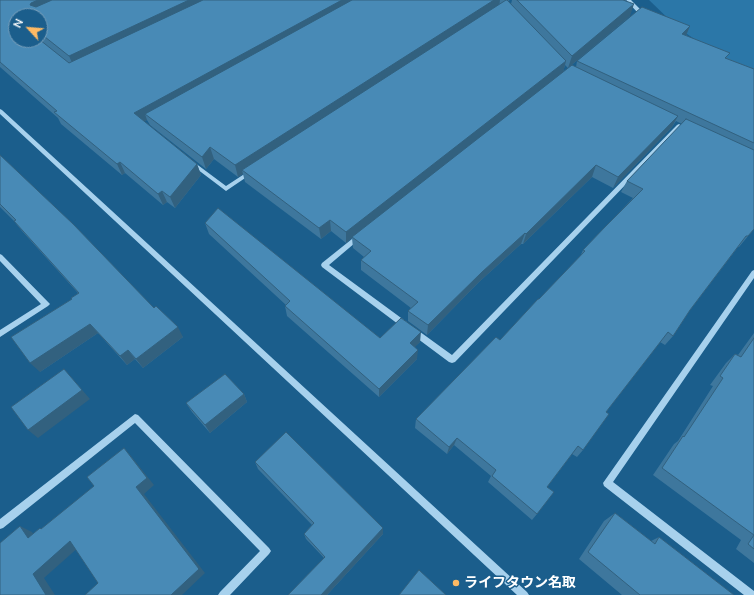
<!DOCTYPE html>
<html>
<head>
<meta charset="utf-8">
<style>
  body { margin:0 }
  #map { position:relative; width:754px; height:595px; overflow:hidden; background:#1b5e8c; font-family:Mulish,sans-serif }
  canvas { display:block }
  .north { position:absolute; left:8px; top:8px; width:40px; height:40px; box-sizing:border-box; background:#1b5e8c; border:1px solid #769eba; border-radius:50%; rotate:296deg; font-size:11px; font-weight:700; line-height:16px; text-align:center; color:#fff }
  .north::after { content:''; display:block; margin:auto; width:14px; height:18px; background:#feba64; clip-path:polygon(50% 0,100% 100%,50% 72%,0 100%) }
</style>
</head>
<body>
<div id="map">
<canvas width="754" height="595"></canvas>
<div class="north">N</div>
</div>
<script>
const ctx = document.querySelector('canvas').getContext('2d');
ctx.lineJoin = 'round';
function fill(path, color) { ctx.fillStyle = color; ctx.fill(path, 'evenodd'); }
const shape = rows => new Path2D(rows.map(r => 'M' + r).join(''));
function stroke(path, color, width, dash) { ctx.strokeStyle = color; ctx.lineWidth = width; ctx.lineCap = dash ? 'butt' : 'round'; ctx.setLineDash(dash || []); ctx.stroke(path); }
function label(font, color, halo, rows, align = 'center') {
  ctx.font = font + ' Mulish,"Noto Sans JP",sans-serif'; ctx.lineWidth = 3; ctx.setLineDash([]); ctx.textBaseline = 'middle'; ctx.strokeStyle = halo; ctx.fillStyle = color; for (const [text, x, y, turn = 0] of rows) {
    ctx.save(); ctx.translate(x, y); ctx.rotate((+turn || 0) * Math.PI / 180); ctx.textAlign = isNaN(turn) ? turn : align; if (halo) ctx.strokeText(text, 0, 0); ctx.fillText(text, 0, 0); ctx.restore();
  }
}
fill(shape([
  [649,0,754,0,754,78,746,75,677,27]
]), '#2b77a8');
fill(shape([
  [626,0,631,0,642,11,642,12,638,17,634,16,637,12,626,0],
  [0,109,2,110,527,592,529,595,517,595,0,114,0,109],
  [679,124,682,126,681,127,455,362,452,363,449,362,410,333,409,331,410,329,413,328,416,329,452,355,677,125,679,124],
  [191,160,226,186,249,171,251,170,254,172,226,191,189,163,189,161,191,160],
  [357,235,361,235,362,237,329,265,408,323,409,325,408,327,405,328,402,327,322,267,321,265,322,263,357,235],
  [0,254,2,255,50,304,48,306,0,337,0,330,41,304,0,261,0,254],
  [754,270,754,278,613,482,754,591,754,595,744,595,604,486,603,483,752,271,754,270],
  [135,414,138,415,269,548,271,551,269,554,230,595,218,595,220,592,260,551,135,423,3,528,0,529,0,519,135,414]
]), '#a7d1ed');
fill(shape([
  [0,0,510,0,508,1,511,4,512,0,627,0,626,1,630,16,568,68,565,65,563,72,576,67,577,61,690,26,686,35,727,58,754,69,754,229,739,247,738,247,690,310,673,336,665,345,660,342,606,412,583,450,577,457,572,454,547,487,537,514,532,520,488,482,491,476,454,445,447,454,415,428,416,419,500,340,580,257,583,250,633,198,621,192,627,181,682,124,676,121,672,127,613,188,592,177,523,244,521,244,479,282,427,335,408,321,408,311,411,308,361,270,361,260,364,257,353,248,352,238,346,243,331,231,321,239,245,182,243,174,238,177,214,159,206,169,150,125,147,120,144,121,197,164,201,175,175,208,167,202,163,205,125,173,122,175,61,124,58,118,0,67],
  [16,16,40,16,40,40,16,40],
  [0,155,154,308,183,337,143,368,135,359,127,365,98,333,40,372,72,299,78,293,22,231,14,221,0,207],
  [205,223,380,338,420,342,414,347,417,359,379,397,287,316,285,306,286,305,209,234],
  [754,333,754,563,736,549,741,540,653,475,674,444,678,441,713,386,710,385,726,363,735,354,738,355],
  [244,394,247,402,210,433,192,412,186,403],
  [255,462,383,534,327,595,288,595,324,558,306,539,304,534,312,525,258,469],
  [615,513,651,541,659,537,734,595,622,595,579,559,604,521]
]), '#3e779d');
fill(shape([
  [38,0,69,0,36,15,30,5,31,3],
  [189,0,216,0,74,67,69,56],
  [342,0,363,0,145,114,147,120,139,124,134,113],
  [494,0,500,0,499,7,242,170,243,174,238,177,235,165],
  [634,4,630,16,568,68,572,56],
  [690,26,685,38,682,34],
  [566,61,563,73,352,237,352,238,346,243,346,232],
  [678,116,672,127,613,188,618,177],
  [210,147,214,159,206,169,202,157],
  [120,162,125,173,122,175,117,164],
  [197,164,201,175,175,208,170,197],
  [596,165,592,177,523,244,526,234],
  [162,191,167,202,163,205,158,194],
  [330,220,331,231,321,239,319,228],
  [525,233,521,244,479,282,427,335,428,325,482,272],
  [90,324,98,333,40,372,30,363],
  [178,327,183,337,143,368,136,359],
  [421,332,420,342,409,353,410,343],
  [128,350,135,359,127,365,120,356],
  [418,350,417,359,379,397,379,389],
  [64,369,90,399,38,438,28,430],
  [244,394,247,402,210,433,205,425],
  [457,438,454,445,447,454,449,447],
  [124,448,131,456,154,485,144,494,205,573,182,595,171,595],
  [20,526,32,532,39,543,28,538],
  [383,528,383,534,327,595,321,595],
  [70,541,80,546,44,578,55,595,46,595,33,574]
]), '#32617f');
const building = shape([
  [0,0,38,0,31,3,30,5,36,7,52,0,189,0,69,56,40,33,40,16,16,16,16,40,40,40,69,63,203,0,342,0,134,113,197,164,170,197,162,191,158,194,120,162,117,164,54,112,57,111,0,62,0,0],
  [352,0,494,0,235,165,210,147,202,157,145,114,352,0],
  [506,0,507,0,566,61,346,232,330,220,319,228,242,170,506,0],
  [517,0,623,0,634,4,572,56,517,0],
  [642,7,690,26,682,34,730,53,725,58,754,69,754,143,577,61,642,7],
  [572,65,678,116,618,177,596,165,526,234,525,233,482,272,428,325,408,311,418,302,361,260,371,251,352,237,572,65],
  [686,119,754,150,754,229,748,236,746,236,690,310,673,336,668,332,606,412,609,414,583,450,578,446,547,487,554,492,537,514,492,476,496,470,457,438,449,447,416,419,496,337,500,340,538,299,539,299,585,251,583,250,605,227,643,189,627,181,686,119],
  [0,155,73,224,154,308,156,306,178,327,136,359,128,350,120,356,90,324,30,363,11,337,72,299,71,298,79,293,14,221,16,220,0,204,0,155],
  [218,208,380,338,401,318,421,332,410,343,418,350,379,389,285,306,290,301,205,223,218,208],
  [754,338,754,549,748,544,754,535,662,468,683,436,684,437,723,378,720,376,735,354,741,357,754,338],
  [64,369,82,390,28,430,11,407,64,369],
  [225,374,244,394,205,425,186,403,225,374],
  [286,432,383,528,321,595,288,595,325,557,304,534,314,523,255,462,286,432],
  [124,448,147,478,136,487,199,569,171,595,85,595,98,583,70,541,33,574,46,595,0,595,0,543,20,526,28,538,40,528,41,529,94,486,87,477,124,448],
  [615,513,655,544,659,537,734,595,640,595,588,552,615,513],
  [419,570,446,595,399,595,419,570]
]);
fill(building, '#488ab6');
stroke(building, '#32617f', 1);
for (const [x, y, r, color] of [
  [456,583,4,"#feba64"]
]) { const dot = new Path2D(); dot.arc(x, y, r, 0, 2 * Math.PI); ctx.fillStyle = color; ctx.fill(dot); stroke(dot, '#1b5e8c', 1.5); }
label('bold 14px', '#fff', '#1b5e8c', [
  ["ライフタウン名取",464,583]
], 'left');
</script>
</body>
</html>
